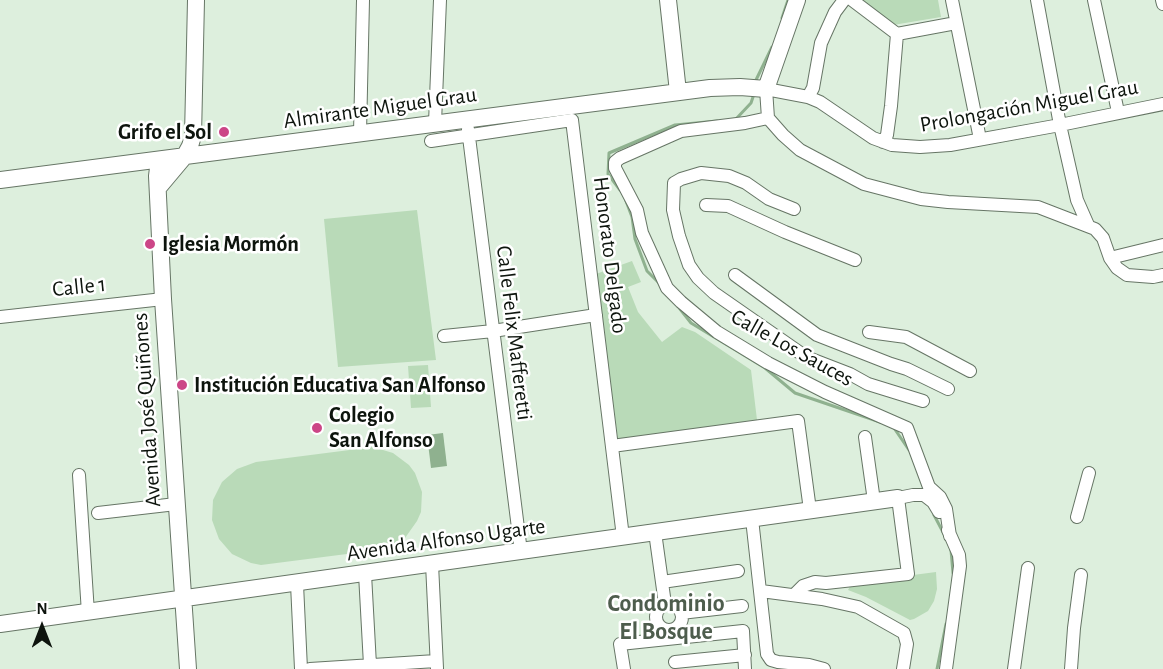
<!DOCTYPE html>
<html>
<head>
<meta charset="utf-8">
<style>
  body { margin:0 }
  #map { position:relative; width:1163px; height:669px; overflow:hidden; background:#ddefdd; font-family:"Alegreya Sans",sans-serif }
  canvas { display:block }
  .north { position:absolute; left:12px; top:597px; width:60px; height:60px; -webkit-text-stroke:4px #fff; paint-order:stroke; rotate:0deg; font-size:16px; font-weight:700; line-height:24px; text-align:center; color:#0d140d }
  .north::after { content:''; display:block; margin:auto; width:21px; height:27px; background:#0d140d; clip-path:polygon(50% 0,100% 100%,50% 72%,0 100%) }
</style>
</head>
<body>
<div id="map">
<canvas width="1163" height="669"></canvas>
<div class="north">N</div>
</div>
<script>
const ctx = document.querySelector('canvas').getContext('2d');
ctx.lineJoin = 'round';
function fill(path, color) { ctx.fillStyle = color; ctx.fill(path, 'evenodd'); }
const shape = rows => new Path2D(rows.map(r => 'M' + r).join(''));
function stroke(path, color, width, dash) { ctx.strokeStyle = color; ctx.lineWidth = width; ctx.lineCap = dash ? 'butt' : 'round'; ctx.setLineDash(dash || []); ctx.stroke(path); }
function label(font, color, halo, rows, align = 'center') {
  ctx.font = font + ' "Alegreya Sans",sans-serif'; ctx.lineWidth = 5; ctx.setLineDash([]); ctx.textBaseline = 'middle'; ctx.strokeStyle = halo; ctx.fillStyle = color; for (const [text, x, y, turn = 0] of rows) {
    ctx.save(); ctx.translate(x, y); ctx.rotate((+turn || 0) * Math.PI / 180); ctx.textAlign = isNaN(turn) ? turn : align; if (halo) ctx.strokeText(text, 0, 0); ctx.fillText(text, 0, 0); ctx.restore();
  }
}
fill(shape([
  [860,0,938,0,941,17,893,25],
  [417,210,436,360,338,367,324,219],
  [632,261,641,282,628,287,638,312,662,342,682,327,695,332,751,370,757,420,618,440,596,274],
  [428,365,431,407,411,408,408,366],
  [373,447,393,453,409,465,415,473,422,492,421,512,417,521,405,538,397,543,378,550,261,565,251,563,232,554,219,539,212,520,213,500,222,482,237,469,256,462],
  [936,572,937,589,934,601,928,611,914,619,910,620,866,597,848,590,852,583]
]), '#b9dab8');
fill(shape([
  [443,433,447,466,431,468,427,435]
]), '#8fb18f');
stroke(shape([
  [782,18,788,0],
  [755,82,772,47],
  [735,120,751,103,754,94],
  [620,190,608,174,609,153,675,125,717,121],
  [626,201,632,217,635,239,647,271,661,285],
  [680,309,691,323,765,368,795,393,880,422],
  [894,428,909,450],
  [934,515,945,536],
  [951,550,953,573],
  [937,669,946,624]
]), '#8fb18f', 3);
const street = shape([
  [852,0,897,34,956,23],
  [952,0,980,139],
  [1037,0,1060,125,1077,200,1088,225],
  [1094,0,1118,112],
  [1162,0,1163,4],
  [808,97,813,88,821,43,835,12,844,0],
  [1163,104,1060,125,950,145,920,147,892,145,873,138,820,102,808,97,766,89,768,118,783,135,800,150,864,184,921,199,948,202,1038,207,1095,229,1103,238,1110,258,1117,268,1127,275,1153,277,1163,275],
  [768,118,745,123,681,131,620,158,615,162,615,168,637,210,642,233,667,288,681,302,717,332,768,363,825,392,907,428,929,487,940,497,946,509,950,536],
  [435,123,440,0],
  [468,129,521,552],
  [360,133,363,0],
  [431,141,572,120,623,537],
  [883,142,887,135,891,106,897,34],
  [706,205,728,206,785,232,855,260],
  [794,209,769,199,746,183,729,176,701,173,681,179,674,183,673,210,679,236,689,265,698,278,714,293,806,357,850,374,868,384,923,401],
  [1110,258,1163,245],
  [735,275,817,335,891,364,907,369,948,389],
  [0,317,163,299],
  [869,332,906,337,970,371],
  [444,336,493,331,596,315],
  [865,437,874,501],
  [612,446,798,421,810,510],
  [79,475,88,613],
  [98,513,176,504],
  [1077,517,1089,473],
  [752,519,767,654,771,660,778,662,809,665,824,669],
  [655,532,665,604],
  [432,564,437,668],
  [365,574,370,665],
  [662,582,738,571],
  [297,584,301,669],
  [761,591,822,599,858,607,904,633,907,644,903,669],
  [794,595,803,586,815,582,826,583,908,574,898,498,913,495,924,495,933,502,939,512],
  '656 617a13 13 0 1 1 26 0a13 13 0 1 1-26 0Z',
  [681,613,742,606],
  [675,662,745,655],
  [310,669,436,661],
  [624,669,620,644,743,631,745,669],
  [946,669,960,566,959,555,948,530],
  [1014,669,1028,568],
  [1071,669,1074,628,1081,575]
]);
const secondary = shape([
  [668,0,678,92],
  [159,160,157,176,163,299,188,669],
  [0,180,710,88,740,87,766,89,797,0],
  [158,188,184,157,190,146,193,136,196,0],
  [0,624,898,498]
]);
stroke(street, '#667565', 14);
stroke(secondary, '#667565', 18);
stroke(street, '#fff', 12);
stroke(secondary, '#fff', 16);
for (const [x, y, r, color] of [
  [224,132,6,"#cc4687"],
  [150,244,6,"#cc4687"],
  [182,385,6,"#cc4687"],
  [317,428,6,"#cc4687"]
]) { const dot = new Path2D(); dot.arc(x, y, r, 0, 2 * Math.PI); ctx.fillStyle = color; ctx.fill(dot); stroke(dot, '#fff', 2); }
label('22px', '#0d140d', '#fff', [
  ["Prolongación Miguel Grau",1029,106,-10],
  ["Almirante Miguel Grau",380,108,-8],
  ["Honorato Delgado",610,255,83],
  ["Calle 1",79,287,-6],
  ["Calle Felix Mafferetti",514,333,83],
  ["Calle Los Sauces",792,348,29],
  ["Avenida José Quiñones",147,410,-94],
  ["Avenida Alfonso Ugarte",446,540,-8]
]);
label('bold 22px', '#0d140d', '#fff', [
  ["Grifo el Sol",212,132,"right"],
  ["Iglesia Mormón",162,244],
  ["Institución Educativa San Alfonso",194,385],
  ["Colegio",329,415],
  ["San Alfonso",329,440]
], 'left');
label('bold 24px', '#4e5d4d', '#fff', [
  ["Condominio",666,604],
  ["El Bosque",666,632]
]);
</script>
</body>
</html>
